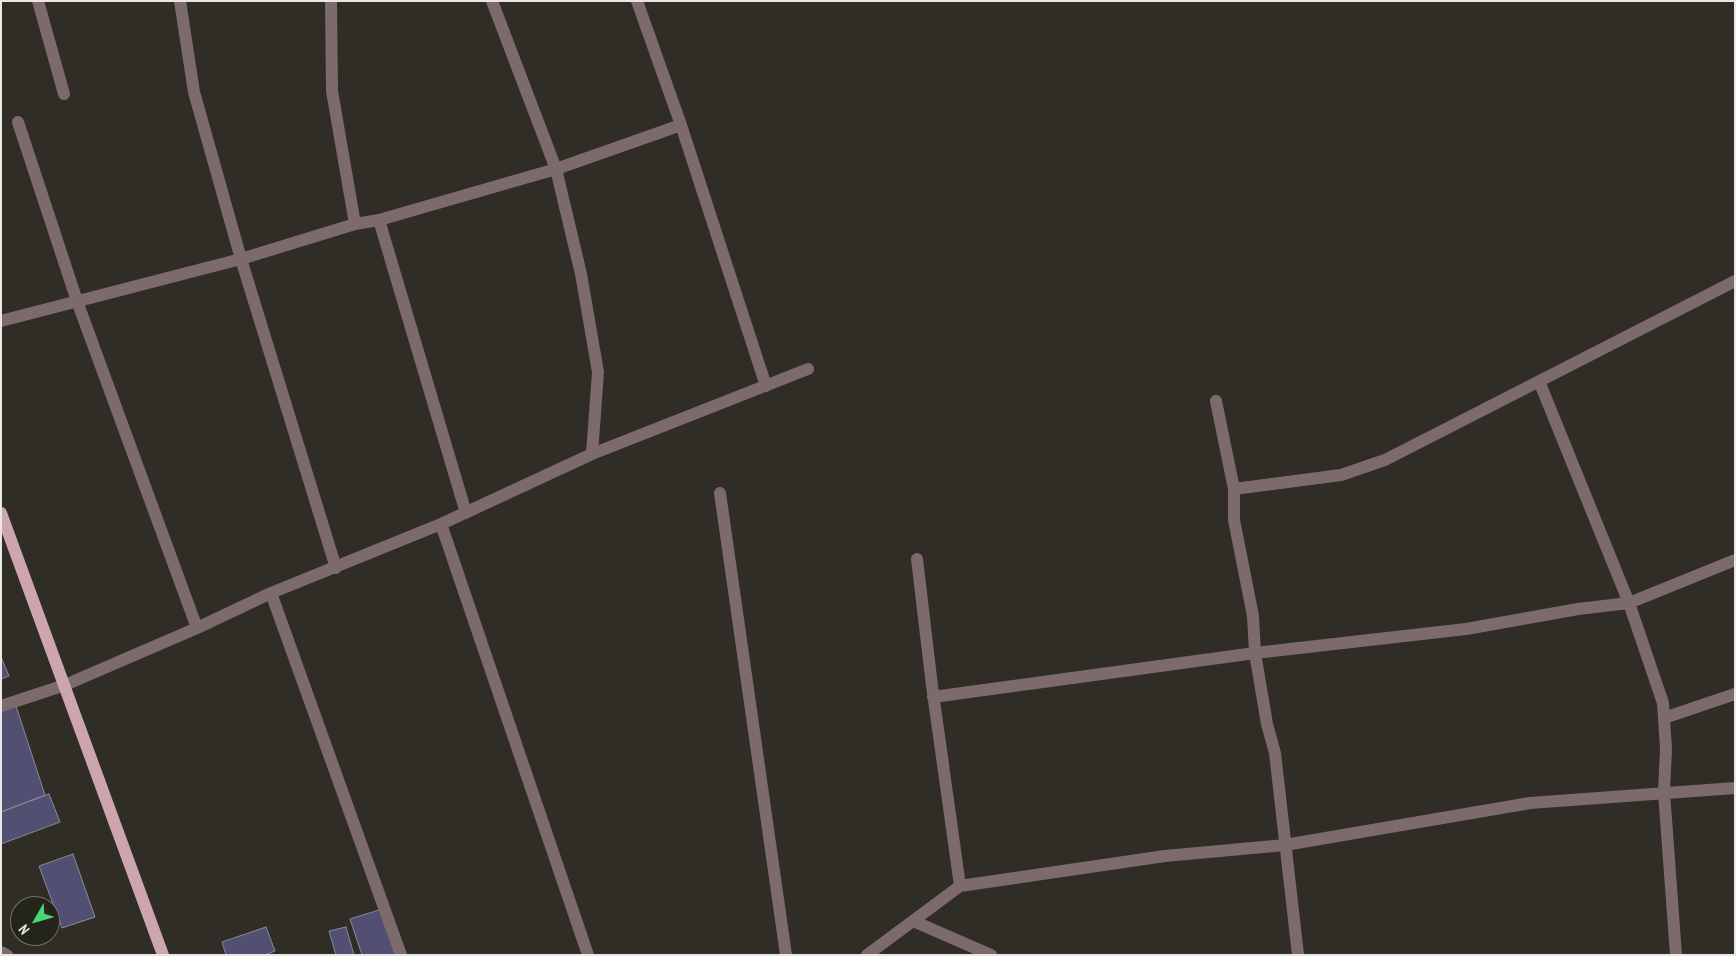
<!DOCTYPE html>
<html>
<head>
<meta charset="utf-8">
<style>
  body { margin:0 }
  #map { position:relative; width:1736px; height:956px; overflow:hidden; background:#2f2d25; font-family:"PT Sans Narrow",sans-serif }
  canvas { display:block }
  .frame { position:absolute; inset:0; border:2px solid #e9e8e3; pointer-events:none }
  .north { position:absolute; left:10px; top:896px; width:50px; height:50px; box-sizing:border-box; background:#25241b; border:1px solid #73726b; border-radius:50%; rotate:232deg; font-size:14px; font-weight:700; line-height:20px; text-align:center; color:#e9e8e3 }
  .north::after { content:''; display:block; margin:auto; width:18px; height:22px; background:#4ad677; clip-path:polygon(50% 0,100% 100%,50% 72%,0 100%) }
</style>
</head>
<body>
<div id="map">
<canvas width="1736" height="956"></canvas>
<div class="frame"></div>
<div class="north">N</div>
</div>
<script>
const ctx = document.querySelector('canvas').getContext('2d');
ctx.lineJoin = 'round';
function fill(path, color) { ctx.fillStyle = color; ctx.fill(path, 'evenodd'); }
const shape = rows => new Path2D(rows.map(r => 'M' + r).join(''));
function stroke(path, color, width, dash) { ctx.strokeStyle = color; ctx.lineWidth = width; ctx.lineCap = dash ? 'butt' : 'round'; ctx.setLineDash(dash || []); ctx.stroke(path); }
const building = shape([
  [1,657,9,676,1,679,1,657],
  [16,706,45,795,1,812,1,711,16,706],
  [49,794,60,822,1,844,1,812,49,794],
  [73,854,95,917,62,928,39,866,73,854],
  [382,909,397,955,362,955,350,919,382,909],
  [266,927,275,951,265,955,226,955,222,942,266,927],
  [346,927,354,955,336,955,329,931,346,927]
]);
fill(building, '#515072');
stroke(building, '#8a8a94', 1);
stroke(shape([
  [38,1,64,94],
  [180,1,194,92,241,259,336,568],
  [331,1,332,91,355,224],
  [492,1,556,169,581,274,598,372,592,454],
  [18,122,77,301,197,628],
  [681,125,766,386],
  [379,220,466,513],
  [1,321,241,259,355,224,379,220,556,169,681,125,637,1],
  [1539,381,1629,603,1663,703,1666,749,1664,792,1676,955],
  [1216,401,1234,489],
  [720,493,786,955],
  [441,524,588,955],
  [917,559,932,686,960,886],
  [271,593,401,955],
  [933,697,1255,653,1466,629,1578,609,1629,603,1735,560],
  [1,706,65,685,197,628,271,593,441,524,592,454,808,369],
  [1664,718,1735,694],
  [913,921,991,955],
  [1,952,7,955],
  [867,955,960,886,1165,856,1285,845,1530,803,1735,788],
  [1298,955,1275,753,1267,724,1255,653,1253,616,1234,520,1234,489,1341,475,1385,460,1735,281]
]), '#7d6a6d', 12);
stroke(shape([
  [1,513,163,955]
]), '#cca5ad', 12);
</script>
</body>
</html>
